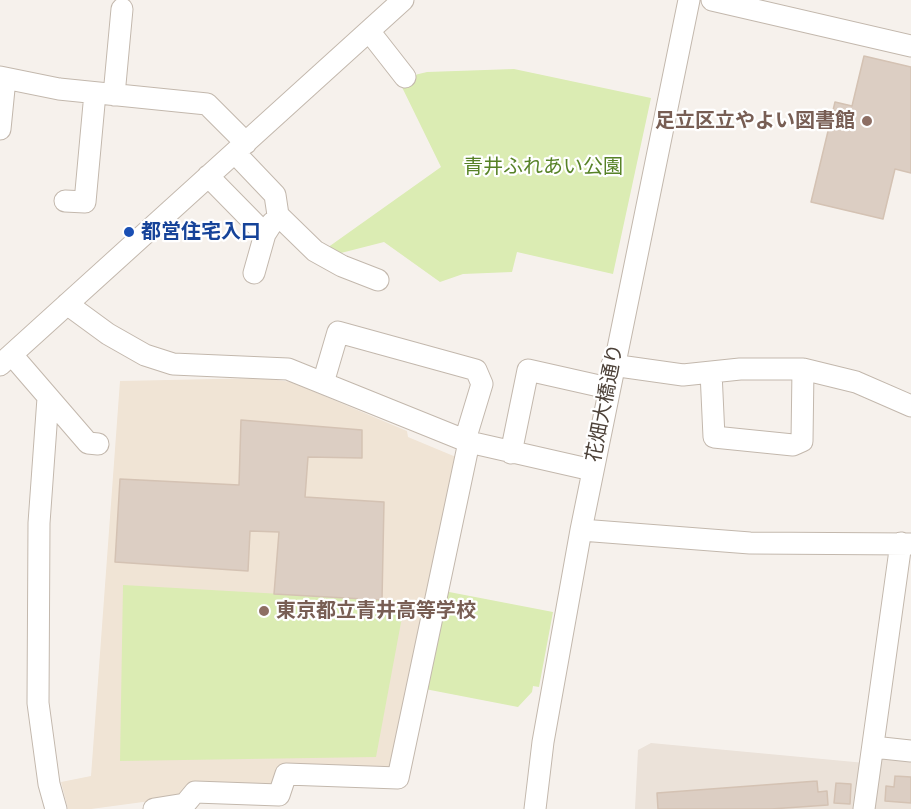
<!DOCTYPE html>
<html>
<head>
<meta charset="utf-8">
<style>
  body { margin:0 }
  canvas { display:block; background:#f6f1ec }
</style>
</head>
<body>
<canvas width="911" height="809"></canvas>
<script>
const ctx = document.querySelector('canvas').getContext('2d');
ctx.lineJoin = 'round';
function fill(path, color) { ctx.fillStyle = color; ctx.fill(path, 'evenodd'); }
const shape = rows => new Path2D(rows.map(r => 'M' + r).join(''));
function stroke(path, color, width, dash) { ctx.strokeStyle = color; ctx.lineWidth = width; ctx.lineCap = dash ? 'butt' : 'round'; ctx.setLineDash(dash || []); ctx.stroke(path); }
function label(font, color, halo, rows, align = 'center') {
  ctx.font = font + ' Quicksand,"Noto Sans JP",sans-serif'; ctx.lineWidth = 4.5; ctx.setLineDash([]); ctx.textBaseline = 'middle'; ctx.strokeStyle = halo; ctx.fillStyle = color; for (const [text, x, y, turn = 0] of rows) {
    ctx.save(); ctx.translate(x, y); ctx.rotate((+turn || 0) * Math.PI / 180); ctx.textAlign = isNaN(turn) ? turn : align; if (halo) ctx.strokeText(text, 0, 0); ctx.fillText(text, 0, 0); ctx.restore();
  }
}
fill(shape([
  [651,743,876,764,880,743,911,746,911,809,635,809,638,750]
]), '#ebe2d9');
fill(shape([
  [263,378,291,382,407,431,408,437,456,457,393,773,277,784,91,809,68,809,61,782,91,776,120,381]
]), '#f0e4d5');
fill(shape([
  [514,69,651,98,613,274,517,252,512,272,463,274,440,282,384,242,337,254,327,248,441,167,398,79,427,72],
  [123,585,405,601,376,757,120,761],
  [444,591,553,612,539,687,533,686,532,692,518,707,425,689]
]), '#dbecb3');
const building = shape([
  [864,56,911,67,911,173,895,169,883,219,811,202,835,102,852,106,864,56],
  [241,420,362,430,362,458,308,457,305,497,384,502,382,600,274,594,279,532,250,531,248,571,115,562,120,479,239,485,241,420],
  [895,776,911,777,911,803,885,801,886,786,894,787,895,776],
  [817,781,818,792,827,791,828,805,771,809,658,809,657,793,817,781],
  [836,783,851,784,850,804,834,803,836,783]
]);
fill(building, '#dccec3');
stroke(building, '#d4c2b3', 1.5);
const minor = shape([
  [712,0,911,46],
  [369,31,405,77],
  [0,77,59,89,207,104,246,143],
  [114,95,122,9],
  [0,129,5,79],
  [235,153,275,195,278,215,315,251,342,266,378,280],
  [208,176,265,234],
  [65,201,85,202,95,93],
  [254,273,265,234,272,223],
  [67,304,108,334,145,355,173,364,288,369,469,442,592,470],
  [12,355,88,443,98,444],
  [0,365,403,0],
  [612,365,683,375,740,369,803,369,856,382,911,406],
  [711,372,714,437,793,445,802,441,803,369],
  [323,383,338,332,476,370,482,384,465,440],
  [48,398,39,523,38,703,49,784,56,809],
  [511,453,528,370,608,388],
  [581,530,750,543,911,544],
  [873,747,911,751],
  [154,809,185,804,195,792,279,795,286,774,398,778,469,442],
  [535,809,543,742,581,530,689,0],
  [864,809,901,543]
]);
stroke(minor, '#c3b8ad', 23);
stroke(minor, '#fff', 21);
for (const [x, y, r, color] of [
  [867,121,6,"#8d6e63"],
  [129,232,6,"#1a4fb4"],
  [264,611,6,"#8d6e63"]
]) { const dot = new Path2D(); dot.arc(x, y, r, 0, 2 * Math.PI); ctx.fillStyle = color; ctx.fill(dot); stroke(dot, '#fff', 2); }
label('bold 20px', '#785e54', '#fff', [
  ["足立区立やよい図書館",855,121],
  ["東京都立青井高等学校",276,611,"left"]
], 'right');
label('20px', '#578227', '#fff', [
  ["青井ふれあい公園",543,167]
]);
label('bold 20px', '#164399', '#fff', [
  ["都営住宅入口",141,232]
], 'left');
label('20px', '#4c4138', '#fff', [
  ["花畑大橋通り",605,403,-79]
]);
</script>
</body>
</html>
